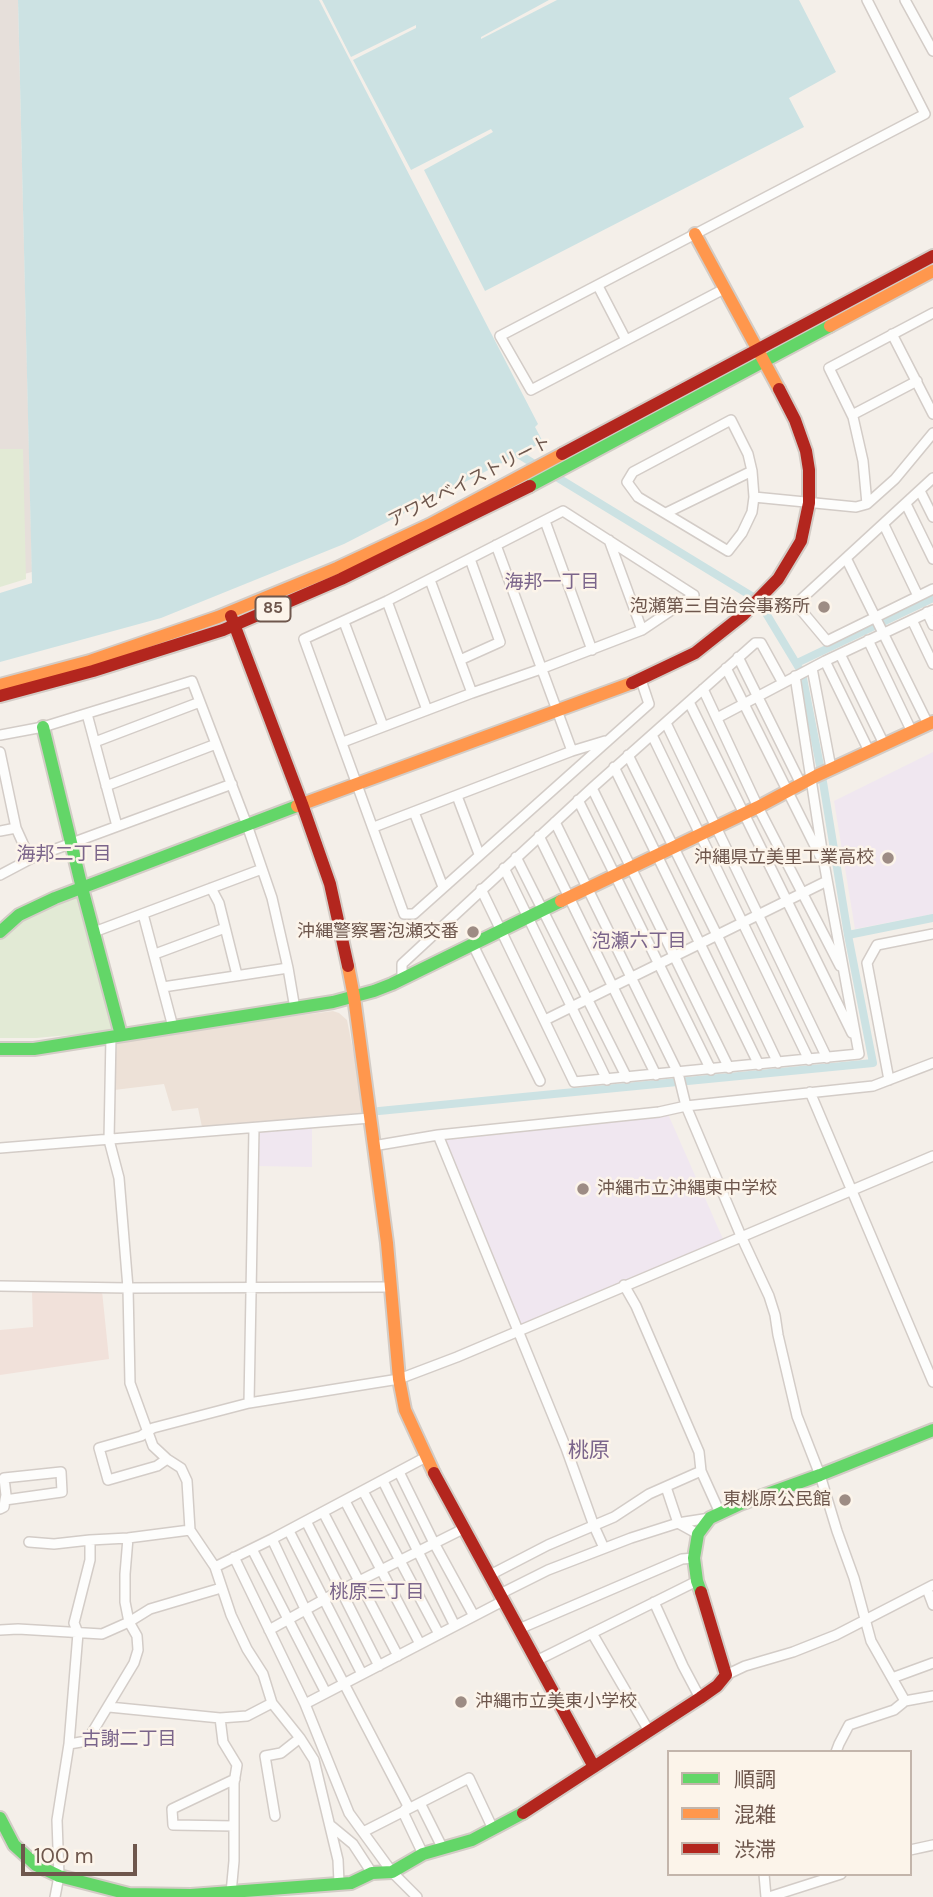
<!DOCTYPE html>
<html>
<head>
<meta charset="utf-8">
<style>
  body { margin:0 }
  #map { position:relative; width:933px; height:1897px; overflow:hidden; background:#f4efe9; font-family:"DM Sans","Noto Sans JP",sans-serif }
  canvas { display:block }
  .legend { position:absolute; left:667px; top:1750px; width:245px; height:126px; box-sizing:border-box; background:#fcf4ea; border:2px solid #c3b5ab; margin:0; padding:9px 12px; list-style:none; font-size:21px; color:#6e574d }
  .legend li { display:flex; align-items:center; gap:14px; height:35px }
  .legend b { width:35px; border:2px solid #c3b5ab }
  .scale { position:absolute; left:21px; top:1844px; width:116px; height:32px; box-sizing:border-box; border:4px solid #6e574d; border-top:0; padding-left:9px; font-size:21px; line-height:24px; white-space:nowrap; color:#6e574d; -webkit-text-stroke:5px #fcf4ea; paint-order:stroke }
</style>
</head>
<body>
<div id="map">
<canvas width="933" height="1897"></canvas>
<ul class="legend">
<li><b style="height:9px;background:#63d668"></b>順調</li>
<li><b style="height:9px;background:#ff974d"></b>混雑</li>
<li><b style="height:9px;background:#b3261e"></b>渋滞</li>
</ul>
<div class="scale">100 m</div>
</div>
<script>
const ctx = document.querySelector('canvas').getContext('2d');
ctx.lineJoin = 'round';
function fill(path, color) { ctx.fillStyle = color; ctx.fill(path, 'evenodd'); }
const shape = rows => new Path2D(rows.map(r => 'M' + r).join(''));
function stroke(path, color, width, dash) { ctx.strokeStyle = color; ctx.lineWidth = width; ctx.lineCap = dash ? 'butt' : 'round'; ctx.setLineDash(dash || []); ctx.stroke(path); }
function label(font, color, halo, rows, align = 'center') {
  ctx.font = font + ' "DM Sans","Noto Sans JP",sans-serif'; ctx.lineWidth = 5; ctx.setLineDash([]); ctx.textBaseline = 'middle'; ctx.strokeStyle = halo; ctx.fillStyle = color; for (const [text, x, y, turn = 0] of rows) {
    ctx.save(); ctx.translate(x, y); ctx.rotate((+turn || 0) * Math.PI / 180); ctx.textAlign = isNaN(turn) ? turn : align; if (halo) ctx.strokeText(text, 0, 0); ctx.fillText(text, 0, 0); ctx.restore();
  }
}
fill(shape([
  [333,1011,339,1013,347,1020,365,1110,359,1114,202,1127,198,1108,172,1111,164,1084,114,1090,117,1040]
]), '#ede1d7');
fill(shape([
  [32,1291,102,1291,109,1359,0,1375,0,1330,33,1327]
]), '#f1e1da');
fill(shape([
  [0,0,18,0,32,572,0,580]
]), '#e6dfda');
fill(shape([
  [933,752,933,914,855,929,834,801],
  [668,1114,723,1239,521,1325,445,1139],
  [312,1127,312,1167,257,1166,258,1132]
]), '#f0e7f0');
fill(shape([
  [0,449,23,449,26,579,0,587],
  [82,895,113,1031,36,1038,0,1038,0,935,21,917,54,901]
]), '#e2ead5');
fill(shape([
  [18,0,319,0,538,424,535,427,543,442,344,544,161,618,0,662,0,593,32,583],
  [322,0,549,0,481,37,481,39,557,0,799,0,836,72,789,98,804,127,485,291,424,170,493,132,491,129,411,170,353,60,416,28,416,25,351,57]
]), '#cce2e3');
stroke(shape([
  [515,452,539,467],
  [797,663,933,598],
  [848,935,933,918],
  [379,1111,873,1063,848,935,822,776,802,673,758,600,550,473]
]), '#cce2e3', 8);
const street = shape([
  [905,0,933,51],
  [598,286,626,340],
  [724,289,531,390,500,336,925,114,867,0],
  [892,334,933,414],
  [852,415,917,381],
  [933,478,796,604,827,641,933,589],
  [920,491,933,517],
  [754,497,752,471,748,454,731,420,633,472,627,482,638,497,728,551,742,533,752,512,754,497,856,507,867,504,895,479,933,433],
  [867,504,863,461,853,417,829,368,933,313],
  [906,504,933,559],
  [666,513,752,471],
  [545,521,592,650],
  [884,525,918,596],
  [609,540,642,630],
  [496,545,572,751],
  [846,558,928,724],
  [430,580,472,693],
  [387,601,427,710],
  [927,612,933,625],
  [912,620,933,664],
  [344,622,383,726],
  [868,640,912,732],
  [840,654,884,744],
  [738,657,801,784],
  [460,660,500,642,470,559],
  [825,661,869,751],
  [726,668,820,856],
  [812,668,831,768],
  [703,689,758,807,840,966],
  [689,702,852,1033],
  [87,714,117,826],
  [717,718,825,661,933,610],
  [666,723,827,1058],
  [0,735,43,727,192,681,247,825,272,898,288,968,295,1009],
  [652,735,809,1060],
  [95,742,200,702],
  [343,742,472,693,538,670,642,630,694,595,563,511,387,601,304,639,404,914,414,914,649,704,641,680],
  [0,752,16,828,30,859],
  [628,755,717,935,778,1063],
  [614,767,759,1065],
  [106,786,216,744],
  [592,788,729,1068],
  [457,796,479,854],
  [578,800,711,1070],
  [414,812,443,887],
  [555,822,678,1073,686,1106,741,1236,769,1296,775,1315,778,1335,797,1416,820,1475,837,1531,854,1578,871,1641,905,1701],
  [374,827,572,751,605,741],
  [0,831,16,828],
  [539,836,656,1075],
  [516,857,627,1078],
  [504,868,607,1080],
  [0,875,34,857,232,784],
  [211,888,219,903,237,975],
  [481,889,574,1082,859,1054,824,863,795,676],
  [143,914,173,1027],
  [94,932,262,869],
  [473,945,540,1081],
  [155,954,225,928],
  [402,979,402,964,592,788,755,643,761,643,783,683],
  [163,987,288,968],
  [545,1020,827,881],
  [111,1036,109,1140,119,1178,128,1288,130,1383,153,1446,167,1459,181,1468,187,1481,190,1530,215,1567,231,1615,247,1649,263,1674,272,1703,300,1738,314,1760,338,1860,339,1883],
  [889,1080,867,963,877,945,933,934],
  [810,1092,933,1382],
  [438,1135,566,1448,594,1526,604,1548],
  [373,1146,438,1135,659,1112,686,1106,873,1086,933,1063],
  [0,1148,370,1118],
  [624,1285,636,1306,699,1452,701,1471,720,1513],
  [0,1286,128,1288,391,1287],
  [249,1403,254,1128],
  [167,1459,157,1466,108,1480,99,1448,141,1436,153,1428,249,1403,399,1379,457,1357,933,1156],
  [399,1472,434,1543,474,1616],
  [383,1481,455,1626],
  [666,1487,678,1523,710,1518],
  [363,1491,439,1634],
  [345,1501,420,1644],
  [0,1509,4,1507,5,1500,6,1495,4,1478,61,1472,62,1492,5,1500],
  [323,1512,398,1656],
  [306,1521,379,1666],
  [289,1531,362,1674],
  [272,1539,306,1611,408,1806,403,1812,423,1854],
  [29,1542,54,1544,90,1540,128,1538,190,1530],
  [252,1549,326,1693],
  [234,1557,305,1704,349,1813,392,1872,417,1897],
  [215,1567,272,1539,426,1457],
  [490,1575,548,1545,614,1517,649,1494,701,1471],
  [927,1589,933,1605],
  [500,1594,548,1570,631,1538,678,1523,698,1534],
  [654,1602,683,1666,700,1698],
  [519,1629,682,1559,694,1558],
  [0,1630,18,1629,102,1634,129,1622,150,1609,221,1588],
  [269,1630,341,1590,465,1528],
  [592,1633,649,1731],
  [536,1661,697,1581],
  [726,1675,745,1666,793,1652,836,1635,933,1585],
  [892,1678,933,1663],
  [305,1704,503,1601],
  [109,1707,220,1718,247,1716,272,1703],
  [220,1718,223,1742,237,1765,234,1783,234,1861,231,1893],
  [69,1744,87,1741,134,1663,138,1650,137,1636,129,1622,125,1602,125,1574,128,1538],
  [836,1752,839,1744,849,1725,894,1710,905,1701,933,1696],
  [420,1803,443,1849],
  [275,1816,265,1756,281,1753,300,1738],
  [330,1825,353,1844,372,1873],
  [234,1826,173,1825,172,1809,235,1779],
  [363,1832,469,1778,493,1829],
  [910,1850,933,1845],
  [764,1874,766,1897],
  [55,1897,59,1876,57,1820,69,1744,78,1633,74,1623,90,1560,90,1540],
  [769,1897,841,1874]
]);
const fast = shape([
  [530,486,830,326],
  [43,727,82,888,121,1035],
  [0,932,19,915,55,898,297,806],
  [0,1049,34,1049,333,1002,374,991,392,984,561,901],
  [701,1592,697,1581,694,1558,698,1534,710,1518,740,1504,820,1475,933,1430],
  [0,1818,14,1845,36,1865,59,1876,129,1894,191,1895,351,1883,372,1873,392,1872,423,1854,472,1840,523,1813]
]);
const slow = shape([
  [695,234,779,389],
  [830,326,933,271],
  [0,685,90,661,218,617,337,568,429,525,562,454],
  [297,806,632,683],
  [561,901,758,807,816,776,933,722],
  [348,966,354,997,387,1243,399,1379,405,1410,434,1473]
]);
const jam = shape([
  [562,454,933,256],
  [231,616,302,804,330,884,348,966],
  [632,683,695,653,743,615,778,579,801,541,809,503,809,470,806,451,795,420,779,389],
  [0,696,93,671,223,630,341,579,530,486],
  [434,1473,594,1767],
  [523,1813,700,1698,717,1686,726,1675,701,1592]
]);
stroke(street, '#d3ccc7', 12);
stroke(fast, '#d3ccc6', 16);
stroke(slow, '#d3ccc6', 16);
stroke(jam, '#d3ccc6', 16);
stroke(street, '#fdfdfc', 9);
stroke(fast, '#63d668', 12);
stroke(slow, '#ff974d', 12);
stroke(jam, '#b3261e', 12);
for (const [x, y, r, color] of [
  [824,607,7,"#9d8c84"],
  [888,858,7,"#9d8c84"],
  [473,932,7,"#9d8c84"],
  [583,1189,7,"#9d8c84"],
  [845,1500,7,"#9d8c84"],
  [461,1702,7,"#9d8c84"]
]) { const dot = new Path2D(); dot.arc(x, y, r, 0, 2 * Math.PI); ctx.fillStyle = color; ctx.fill(dot); stroke(dot, '#fcf4ea', 2.5); }
for (const [x, y, w] of [
  [273,609,35]
]) { const box = new Path2D(); box.roundRect(x - w / 2, y - 12.5, w, 25, 5); ctx.fillStyle = '#fcf4ea'; ctx.fill(box); stroke(box, '#6e574d', 2); }
label('bold 16px', '#6e574d', null, [
  ["85",273,609]
]);
label('18px', '#6e574d', '#fcf4ea', [
  ["アワセベイストリート",470,482,-27]
]);
label('18px', '#6e574d', '#fcf4ea', [
  ["泡瀬第三自治会事務所",810,607],
  ["沖縄県立美里工業高校",874,858],
  ["沖縄警察署泡瀬交番",459,932],
  ["沖縄市立沖縄東中学校",597,1189,"left"],
  ["東桃原公民館",831,1500],
  ["沖縄市立美東小学校",475,1702,"left"]
], 'right');
label('19px', '#7b658b', '#fcf4ea', [
  ["海邦一丁目",552,583],
  ["海邦二丁目",64,855],
  ["泡瀬六丁目",639,942],
  ["桃原三丁目",377,1593],
  ["古謝二丁目",129,1740]
]);
label('21px', '#7b658b', '#fcf4ea', [
  ["桃原",589,1451]
]);
</script>
</body>
</html>
